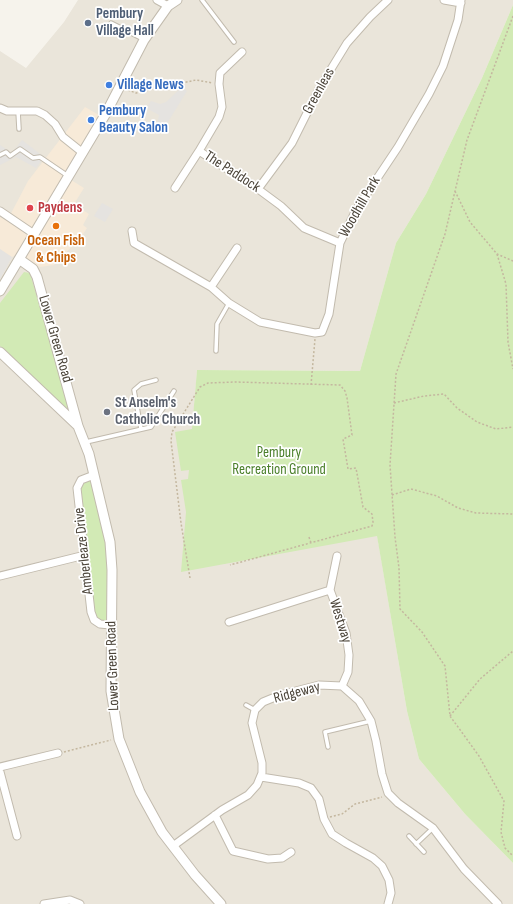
<!DOCTYPE html>
<html>
<head>
<meta charset="utf-8">
<style>
  body { margin:0 }
  canvas { display:block; background:#f6f3ec }
</style>
</head>
<body>
<canvas width="513" height="904"></canvas>
<script>
const ctx = document.querySelector('canvas').getContext('2d');
ctx.lineJoin = 'round';
function fill(path, color) { ctx.fillStyle = color; ctx.fill(path, 'evenodd'); }
const shape = rows => new Path2D(rows.map(r => 'M' + r).join(''));
function stroke(path, color, width, dash) { ctx.strokeStyle = color; ctx.lineWidth = width; ctx.lineCap = dash ? 'butt' : 'round'; ctx.setLineDash(dash || []); ctx.stroke(path); }
function label(font, color, halo, rows, align = 'center') {
  ctx.font = font + ' "Sofia Sans Condensed",sans-serif'; ctx.lineWidth = 3.5; ctx.setLineDash([]); ctx.textBaseline = 'middle'; ctx.strokeStyle = halo; ctx.fillStyle = color; for (const [text, x, y, turn = 0] of rows) {
    ctx.save(); ctx.translate(x, y); ctx.rotate((+turn || 0) * Math.PI / 180); ctx.textAlign = isNaN(turn) ? turn : align; if (halo) ctx.strokeText(text, 0, 0); ctx.fillText(text, 0, 0); ctx.restore();
  }
}
fill(shape([
  [78,0,513,0,513,5,482,78,426,194,396,243,360,371,197,370,182,571,377,535,407,711,419,759,465,814,513,863,513,904,0,904,0,51,26,68,64,22]
]), '#eae5da');
fill(shape([
  [85,107,99,115,63,175,84,188,74,204,89,214,83,225,87,228,82,236,54,265,40,267,18,254,12,257,0,280,0,217,7,221,28,181]
]), '#f7ead8');
fill(shape([
  [513,5,513,863,465,814,419,759,407,711,377,536,181,572,186,512,181,480,188,479,189,470,181,471,175,432,192,429,197,370,360,371,396,243,426,194,482,78],
  [24,272,30,273,70,410,67,411,0,346,0,303],
  [94,475,110,542,110,625,94,620,78,483]
]), '#d2eab5');
fill(shape([
  [182,87,187,91,163,130,157,126,159,115,146,108,151,101,160,104,166,102],
  [22,140,44,157,36,168,16,157,0,165,0,145,12,153],
  [102,203,113,209,105,222,94,216],
  [0,249,12,257,0,280]
]), '#e5e3e0');
const service = shape([
  [202,0,234,42],
  [111,23,143,39],
  [18,111,19,129],
  [0,155,6,152,10,156,20,149,33,158,40,157,68,176],
  [216,351,217,324,229,303],
  [141,429,134,390,141,384,156,380],
  [86,442,151,427,174,391],
  [246,705,255,710],
  [328,747,325,732,371,721],
  [409,836,424,852],
  [416,844,433,828]
]);
const minor = shape([
  [157,0,168,6],
  [444,0,461,3],
  [242,52,220,73,219,84,222,107,219,117,199,151,258,189,281,206,304,228,340,243],
  [0,108,7,111,37,111,45,115,55,124,63,137,83,153],
  [175,188,199,151],
  [258,189,292,143,320,87,347,43,370,17,388,0],
  [0,211,34,234],
  [132,231,134,243,211,287,229,303,260,322,315,333,322,332,329,314,340,243,356,210,398,147,429,94,443,66,458,20,461,0],
  [211,287,237,248],
  [94,475,81,480,77,488,91,612,94,620,100,624,110,625],
  [337,556,330,590,346,633,349,655,348,672,342,686],
  [0,576,85,555],
  [229,622,330,590],
  [0,767,58,753],
  [0,772,17,836],
  [261,777,299,783,311,788,319,799,324,819,332,834,346,843,373,858,382,866,389,880,391,893,388,904],
  [215,815,233,851,268,859,282,858,291,852],
  [173,846,222,810,248,795,257,785,262,773,262,763,252,723,255,710,263,702,280,695,319,685,342,686,359,701,371,721,376,741,382,774,388,793,398,803,433,828,464,869,498,904],
  [44,904,70,900,80,904]
]);
const tertiary = shape([
  [19,259,33,269,37,277,78,426,89,454,110,542,112,570,111,691,119,739,140,792,162,832,195,875,221,904],
  [0,291,105,115,144,40,168,6,177,0],
  [0,352,78,426]
]);
stroke(service, '#c2bbae', 5.5);
stroke(minor, '#c2bbae', 9);
stroke(tertiary, '#c2bbae', 11);
stroke(shape([
  [513,16,467,140,445,234,396,374,390,465,395,537,399,568,400,609,422,632,445,666,450,716,479,756,504,801,501,832,505,848,513,856],
  [128,90,136,93,146,91,171,82,182,83,196,80,213,83],
  [455,191,470,222,497,254,513,261],
  [497,254,506,284,508,342,513,369],
  [311,385,315,339],
  [394,403,424,396,444,394,457,408,477,422,496,429,513,427],
  [392,495,411,489,437,496,458,508,476,513,513,514],
  [309,537,311,543],
  [190,578,181,523,171,441,172,432,200,387,208,383,236,382,340,385,345,391,347,398,352,435,343,439,348,469,356,468,363,507,372,514,373,522,372,526,230,565],
  [450,716,480,679,513,651],
  [64,752,111,740],
  [330,817,342,814,355,804,382,797]
]), '#c4b79f', 1.5, [2, 2]);
stroke(service, '#fff', 3.5);
stroke(minor, '#fff', 7);
stroke(tertiary, '#fff', 9);
for (const [x, y, r, color] of [
  [88,23,4,"#5c6f8a"],
  [109,85,4,"#3f7fe0"],
  [91,120,4,"#3f7fe0"],
  [30,208,4,"#e0444e"],
  [56,226,4,"#e8710a"],
  [107,412,4,"#6b7280"]
]) { const dot = new Path2D(); dot.arc(x, y, r, 0, 2 * Math.PI); ctx.fillStyle = color; ctx.fill(dot); stroke(dot, '#fff', 1.5); }
label('bold 15px', '#4e5e75', '#fff', [
  ["Pembury",96,14],
  ["Village Hall",96,31]
], 'left');
label('bold 15px', '#366cbe', '#fff', [
  ["Village News",117,85],
  ["Pembury",99,111],
  ["Beauty Salon",99,128]
], 'left');
label('15px', '#4b4439', '#fff', [
  ["Greenleas",319,91,-61],
  ["The Paddock",232,172,33],
  ["Woodhill Park",360,207,-60],
  ["Lower Green Road",55,339,74],
  ["Amberleaze Drive",84,551,-96],
  ["Westway",340,621,73],
  ["Lower Green Road",113,666,-92],
  ["Ridgeway",297,693,-15]
]);
label('bold 15px', '#be3a42', '#fff', [
  ["Paydens",38,208]
], 'left');
label('bold 15px', '#c56008', '#fff', [
  ["Ocean Fish",56,241],
  ["& Chips",56,258]
]);
label('bold 15px', '#5b616d', '#fff', [
  ["St Anselm's",115,403],
  ["Catholic Church",115,420]
], 'left');
label('15px', '#4a7f2a', '#fff', [
  ["Pembury",279,453],
  ["Recreation Ground",279,470]
]);
</script>
</body>
</html>
